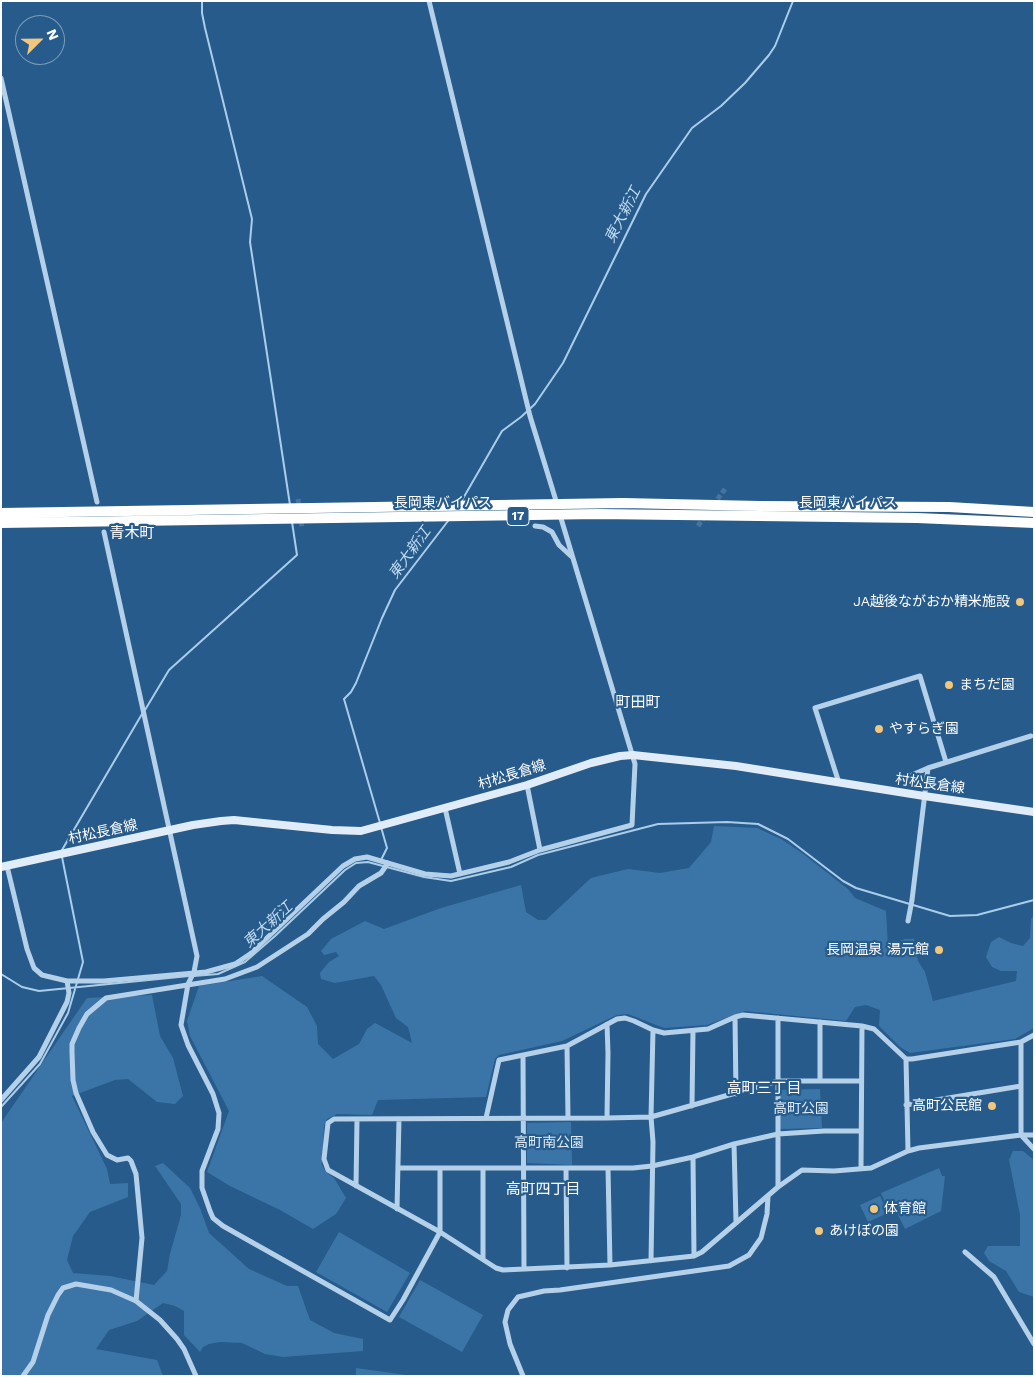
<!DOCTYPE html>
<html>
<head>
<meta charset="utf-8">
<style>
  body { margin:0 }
  #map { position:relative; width:1035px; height:1377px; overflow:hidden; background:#275b8b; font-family:"Work Sans",sans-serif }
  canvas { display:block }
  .frame { position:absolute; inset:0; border:2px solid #fff; pointer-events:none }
  .north { position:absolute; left:15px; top:15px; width:50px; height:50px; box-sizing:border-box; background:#275b8b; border:1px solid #7d9db9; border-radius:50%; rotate:67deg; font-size:14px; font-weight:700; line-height:20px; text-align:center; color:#fff }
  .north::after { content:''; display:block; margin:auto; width:18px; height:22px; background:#f2c67b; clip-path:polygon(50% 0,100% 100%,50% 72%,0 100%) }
</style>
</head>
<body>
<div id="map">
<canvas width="1035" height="1377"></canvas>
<div class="frame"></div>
<div class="north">N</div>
</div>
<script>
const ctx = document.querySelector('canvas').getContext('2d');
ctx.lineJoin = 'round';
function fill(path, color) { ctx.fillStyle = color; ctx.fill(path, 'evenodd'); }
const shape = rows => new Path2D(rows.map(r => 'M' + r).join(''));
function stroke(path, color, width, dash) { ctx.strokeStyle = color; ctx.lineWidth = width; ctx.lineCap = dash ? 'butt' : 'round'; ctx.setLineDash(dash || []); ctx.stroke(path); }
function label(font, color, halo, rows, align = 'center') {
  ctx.font = font + ' "Work Sans","Noto Sans JP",sans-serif'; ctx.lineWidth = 4.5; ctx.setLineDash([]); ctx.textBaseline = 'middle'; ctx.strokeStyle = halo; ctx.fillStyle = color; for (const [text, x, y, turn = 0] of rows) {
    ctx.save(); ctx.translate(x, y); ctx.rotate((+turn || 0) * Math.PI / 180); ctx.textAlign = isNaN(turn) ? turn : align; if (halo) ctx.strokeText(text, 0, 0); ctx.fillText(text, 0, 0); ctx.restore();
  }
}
fill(shape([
  [714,826,757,828,781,839,802,853,848,889,855,898,886,911,888,946,905,939,914,939,918,961,925,972,933,1001,1016,981,1017,971,1001,971,992,967,986,957,991,942,999,937,1011,943,1023,946,1030,938,1031,919,1034,915,1034,1028,1015,1039,910,1053,900,1047,879,1026,880,1010,866,1005,855,1007,846,1021,745,1011,707,1025,664,1028,628,1014,617,1015,562,1041,499,1055,495,1059,486,1097,378,1100,372,1115,337,1114,327,1119,324,1126,322,1165,326,1172,334,1178,346,1198,336,1214,313,1229,280,1210,230,1186,207,1172,229,1111,190,1036,187,1021,199,986,262,976,307,1007,317,1026,318,1044,333,1059,359,1044,367,1029,375,1023,412,1043,408,1027,396,1018,381,985,374,976,335,983,321,979,320,973,329,962,339,956,336,952,324,955,321,951,331,939,365,921,384,929,441,908,521,885,526,912,538,920,546,920,591,878,628,869,660,873,689,868,711,842],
  [152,995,160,1036,173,1058,183,1096,175,1104,157,1102,128,1079,115,1080,72,1096,107,1169,110,1184,128,1183,128,1197,90,1212,73,1236,67,1260,73,1273,110,1276,154,1285,167,1271,170,1254,181,1215,181,1204,155,1166,163,1163,190,1188,200,1208,209,1233,249,1269,287,1286,298,1286,310,1320,334,1333,363,1339,363,1351,283,1357,265,1354,242,1343,220,1342,209,1344,203,1347,200,1352,184,1335,184,1311,175,1306,163,1303,137,1321,109,1330,96,1349,157,1360,163,1376,1,1376,1,1123,87,998],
  [820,1089,822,1128,780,1129,779,1090],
  [571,1122,572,1165,527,1163,527,1123],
  [1013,1151,1023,1151,1034,1160,1034,1297,1019,1292,1006,1271,989,1261,984,1253,988,1246,1020,1246,1020,1215,1009,1160],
  [939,1168,942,1176,945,1176,941,1211,905,1229,896,1211,890,1214,881,1193],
  [880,1196,888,1213,868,1222,860,1205],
  [339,1232,410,1273,387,1312,316,1272],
  [420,1280,483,1315,462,1352,399,1317],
  [356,1368,406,1375,414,1376,356,1376]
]), '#3b75a8');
stroke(shape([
  [202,1,202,13,205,28,252,219,250,242,290,505],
  [461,502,502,431,521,417,535,404,563,363,646,194,692,128,721,106,745,83,769,55,775,46,793,1],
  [145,710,169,670,297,555,292,522],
  [380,823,344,699,351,692,356,683,382,618,395,590,448,521],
  [381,827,387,848,381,860],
  [62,850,142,714],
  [1,974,22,987,39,991,189,976],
  [194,976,218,974,245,962,275,936,345,870,356,863,368,862,424,877,451,881,511,867,538,855,658,824,727,822,758,824,788,839,843,881,856,888,950,916,977,915,1034,900],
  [1,1107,40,1064,68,1013,83,962,62,857]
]), '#aacdea', 2);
stroke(shape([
  [298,499,302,528],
  [713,505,725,489],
  [698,526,705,516]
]), '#47749c', 5, [5, 2.5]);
stroke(shape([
  [429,1,530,416,557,504],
  [1,78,97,502],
  [535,526,543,527,552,532,559,545,572,557],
  [104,532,197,956,194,972,188,984,181,1025,188,1045,213,1094,219,1113,218,1129,202,1171,202,1188,210,1211,213,1218,223,1226,390,1320,403,1300,440,1232,440,1168],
  [898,781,928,768],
  [839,783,815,708,920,676,946,762],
  [527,785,540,850],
  [445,808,460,874],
  [7,866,27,949,34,968,42,975,67,981,104,981,206,972,235,964,250,954,343,866,355,859,367,857,425,874,451,876,509,862,540,850,632,825,635,764,560,515],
  [908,921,912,900,928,768,1031,736],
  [735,1017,736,1094],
  [778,1018,778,1187],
  [607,1024,608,1053,607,1118],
  [1021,1042,1021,1135,1034,1135],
  [567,1046,568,1118],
  [523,1055,524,1269],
  [906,1059,908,1151],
  [820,1081,820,1022],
  [861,1081,778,1081,651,1117,607,1118,334,1119,328,1123,324,1159,328,1170,440,1232,496,1268,503,1270,610,1265,694,1256,702,1252,778,1187,802,1170,834,1171,871,1168,908,1151,919,1148,1021,1135,1034,1149],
  [1,1100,39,1057,67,1002,69,993,67,981],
  [906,1105,1021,1086],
  [692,1106,693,1031],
  [486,1118,499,1060,567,1046,617,1019,625,1018,634,1021,653,1030,664,1033,708,1029,735,1017,743,1015,862,1026,874,1029,906,1059,912,1059,1021,1042,1034,1035],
  [734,1144,736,1222],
  [693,1157,694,1256],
  [398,1168,633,1168,652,1166,693,1157,734,1144,778,1134,824,1131,861,1131],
  [608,1168,610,1265],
  [566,1169,567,1268],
  [861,1169,862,1026],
  [356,1186,357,1119],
  [397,1209,399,1119],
  [965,1252,994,1277,1034,1344],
  [483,1259,483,1168],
  [651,1261,653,1142,651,1117,653,1030],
  [136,1301,142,1238,136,1174,131,1161,128,1158,117,1160,107,1155,93,1132,76,1093,73,1080,72,1052,72,1044,79,1028,87,1014,106,998,225,979,257,967,308,934,323,919,344,902,359,886,381,873,388,863],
  [23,1376,33,1362,48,1315,58,1295,63,1288,76,1284,111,1290,136,1301,160,1320,177,1339,184,1349,196,1376],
  [523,1376,510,1344,505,1322,508,1310,518,1297,544,1291,560,1290,729,1266,749,1255,761,1238,767,1214,768,1196]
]), '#b5d1ea', 5);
stroke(shape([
  [1,867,193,825,221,821,234,820,332,830,361,831,527,785,591,763,620,756,633,755,736,766,924,796,1034,812]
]), '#e0edf8', 8);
stroke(shape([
  [1,513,623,503,760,506,949,507,1034,512],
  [1,523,598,514,917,518,1034,523]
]), '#fff', 10);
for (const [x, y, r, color] of [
  [1020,602,5,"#f2c67b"],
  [949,685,5,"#f2c67b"],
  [879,729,5,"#f2c67b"],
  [939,950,5,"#f2c67b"],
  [992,1106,5,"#f2c67b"],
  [874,1209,5,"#f2c67b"],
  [819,1231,5,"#f2c67b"]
]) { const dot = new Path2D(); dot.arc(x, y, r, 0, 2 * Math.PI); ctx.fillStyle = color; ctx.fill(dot); stroke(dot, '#275b8b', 2); }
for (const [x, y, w] of [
  [518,516,22]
]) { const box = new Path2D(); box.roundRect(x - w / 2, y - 9.5, w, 19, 4); ctx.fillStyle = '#275b8b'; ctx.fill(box); stroke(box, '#fff', 1); }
label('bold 12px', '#fff', null, [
  ["17",518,516]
]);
label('14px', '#fff', '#275b8b', [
  ["長岡東バイパス",443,503],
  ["長岡東バイパス",848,503],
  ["村松長倉線",512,775,-17],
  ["村松長倉線",930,784,8],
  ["村松長倉線",103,832,-12]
]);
label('14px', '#fff', '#275b8b', [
  ["JA越後ながおか精米施設",1010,602,"right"],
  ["まちだ園",959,685],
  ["やすらぎ園",889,729],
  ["長岡温泉 湯元館",929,950,"right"],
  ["高町公民館",982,1106,"right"],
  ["体育館",884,1209],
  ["あけぼの園",829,1231]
], 'left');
label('14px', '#daeaf8', '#275b8b', [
  ["高町公園",801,1109],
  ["高町南公園",549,1143]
]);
label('italic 15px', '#c1dbf1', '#275b8b', [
  ["東大新江",623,215,-63],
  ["東大新江",410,553,-54],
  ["東大新江",268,925,-42]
]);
label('15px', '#fff', '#275b8b', [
  ["青木町",132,534],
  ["町田町",638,703],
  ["高町三丁目",764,1089],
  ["高町四丁目",543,1190]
]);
</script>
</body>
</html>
